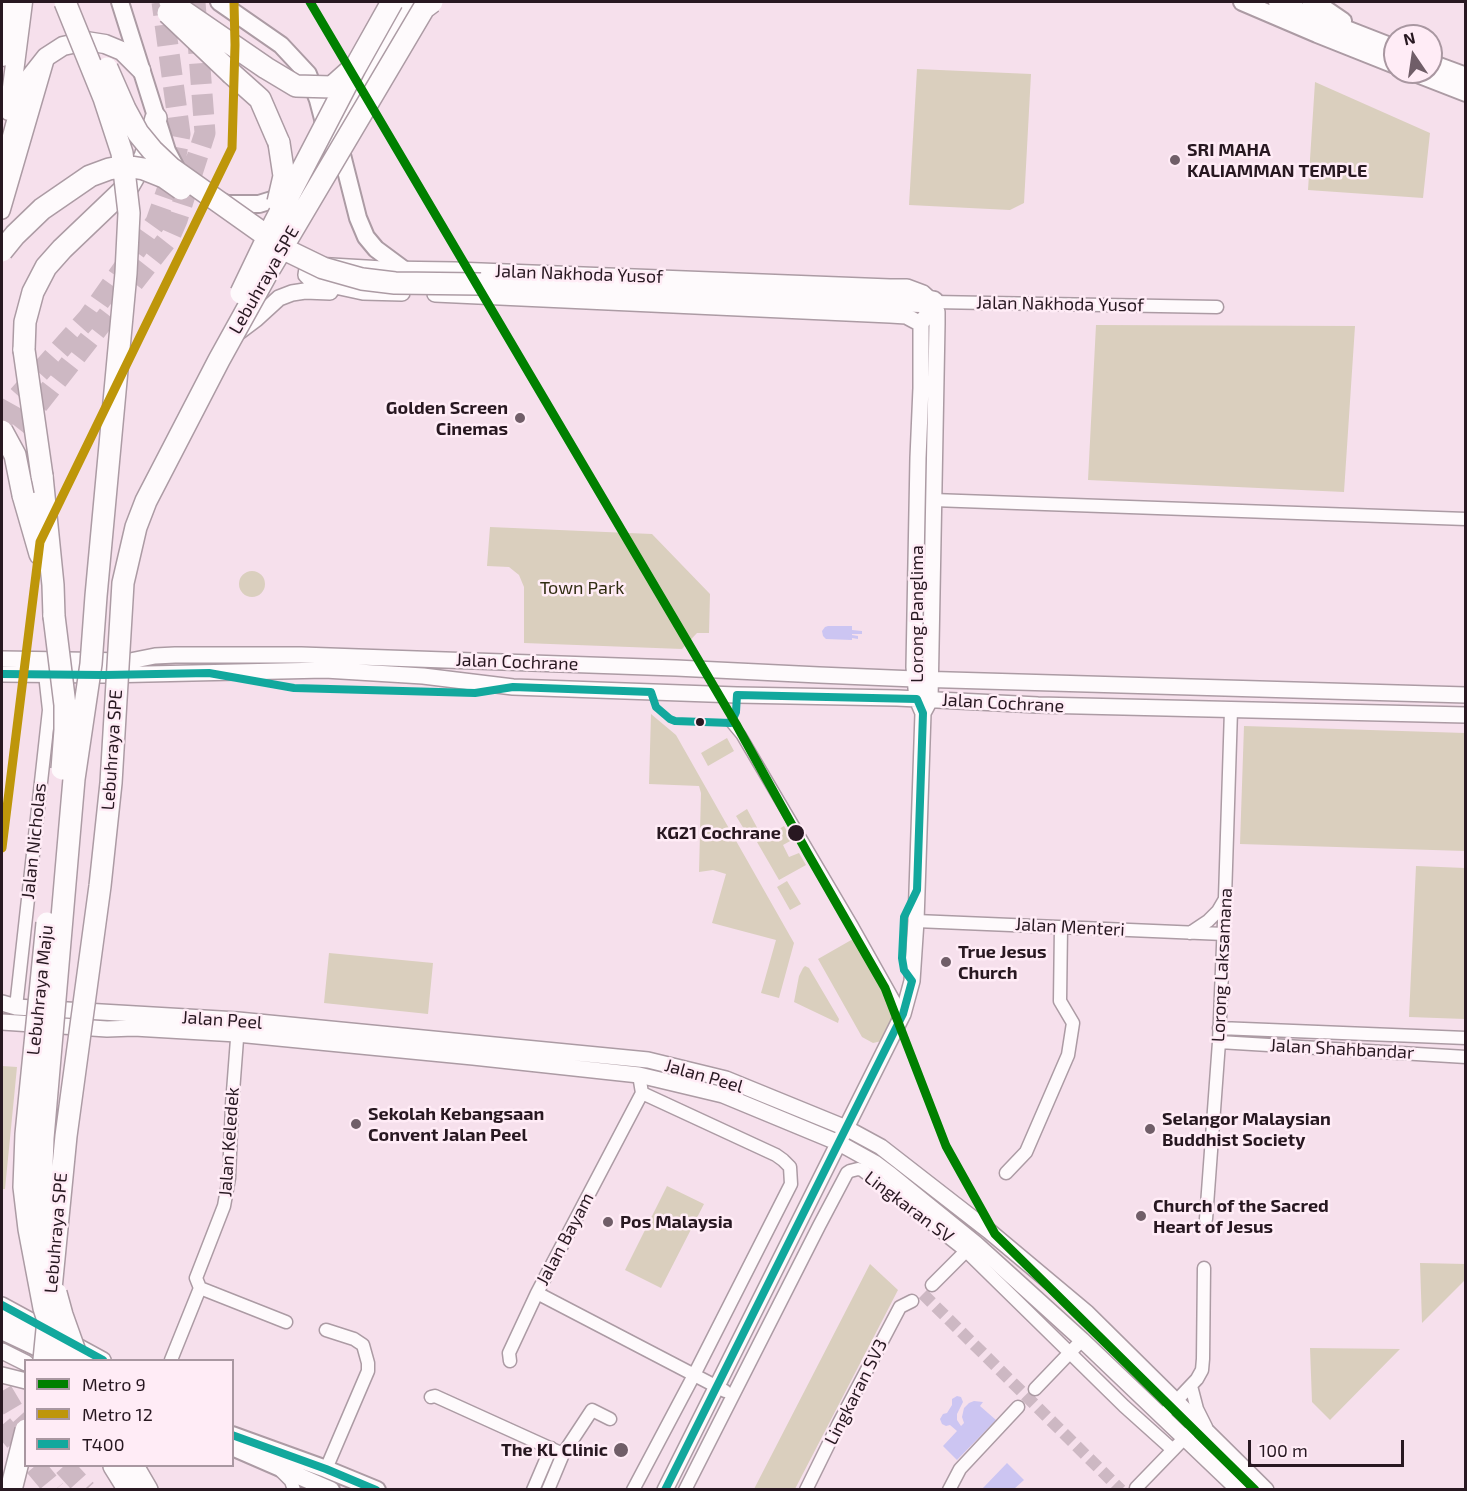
<!DOCTYPE html>
<html>
<head>
<meta charset="utf-8">
<style>
  body { margin:0 }
  #map { position:relative; width:1467px; height:1491px; overflow:hidden; background:#f6e0ec; font-family:"Exo 2",sans-serif }
  canvas { display:block }
  .frame { position:absolute; inset:0; border:3px solid #281821; pointer-events:none }
  .legend { position:absolute; left:24px; top:1359px; width:210px; height:108px; box-sizing:border-box; background:#ffecf6; border:2px solid #a997a1; margin:0; padding:8px 10px; list-style:none; font-size:18px; color:#281821 }
  .legend li { display:flex; align-items:center; gap:12px; height:30px }
  .legend b { width:30px; border:2px solid #a997a1 }
  .north { position:absolute; left:1383px; top:24px; width:60px; height:60px; box-sizing:border-box; background:#ffecf6; border:2px solid #a997a1; border-radius:50%; rotate:347deg; font-size:16px; font-weight:700; line-height:24px; text-align:center; color:#281821 }
  .north::after { content:''; display:block; margin:auto; width:21px; height:27px; background:#705e68; clip-path:polygon(50% 0,100% 100%,50% 72%,0 100%) }
  .scale { position:absolute; left:1248px; top:1440px; width:156px; height:27px; box-sizing:border-box; border:3px solid #281821; border-top:0; padding-left:8px; font-size:18px; line-height:21px; white-space:nowrap; color:#281821; -webkit-text-stroke:4px #ffecf6; paint-order:stroke }
</style>
</head>
<body>
<div id="map">
<canvas width="1467" height="1491"></canvas>
<div class="frame"></div>
<ul class="legend">
<li><b style="height:8px;background:#008000"></b>Metro 9</li>
<li><b style="height:8px;background:#be960a"></b>Metro 12</li>
<li><b style="height:8px;background:#12a89d"></b>T400</li>
</ul>
<div class="north">N</div>
<div class="scale">100 m</div>
</div>
<script>
const ctx = document.querySelector('canvas').getContext('2d');
ctx.lineJoin = 'round';
function fill(path, color) { ctx.fillStyle = color; ctx.fill(path, 'evenodd'); }
const shape = rows => new Path2D(rows.map(r => 'M' + r).join(''));
function stroke(path, color, width, dash) { ctx.strokeStyle = color; ctx.lineWidth = width; ctx.lineCap = dash ? 'butt' : 'round'; ctx.setLineDash(dash || []); ctx.stroke(path); }
function label(font, color, halo, rows, align = 'center') {
  ctx.font = font + ' "Exo 2",sans-serif'; ctx.lineWidth = 5; ctx.setLineDash([]); ctx.textBaseline = 'middle'; ctx.strokeStyle = halo; ctx.fillStyle = color; for (const [text, x, y, turn = 0] of rows) {
    ctx.save(); ctx.translate(x, y); ctx.rotate((+turn || 0) * Math.PI / 180); ctx.textAlign = isNaN(turn) ? turn : align; if (halo) ctx.strokeText(text, 0, 0); ctx.fillText(text, 0, 0); ctx.restore();
  }
}
fill(shape([
  [917,69,1031,74,1024,203,1010,210,909,205],
  [1315,82,1430,133,1423,198,1308,190],
  [1096,325,1355,326,1344,492,1088,480],
  [490,527,652,534,710,594,709,633,697,633,682,649,524,643,524,587,519,575,509,567,487,566],
  '239 584a13 13 0 1 1 26 0a13 13 0 1 1-26 0Z',
  [651,714,676,735,794,943,779,998,761,993,776,940,712,923,726,874,713,870,699,872,701,793,699,786,649,784],
  [1244,726,1465,733,1465,851,1240,844],
  [727,738,734,751,708,766,701,753],
  [747,809,760,833,750,839,736,816],
  [784,826,792,840,783,845,789,857,799,853,806,865,779,880,757,842],
  [1416,866,1465,868,1465,1019,1409,1017],
  [787,881,801,904,790,910,777,887],
  [853,939,889,1003,892,1018,882,1041,873,1043,862,1037,818,959],
  [329,953,433,963,428,1014,324,1003],
  [805,966,809,968,839,1019,838,1023,794,1002,799,976,803,968],
  [2,1066,17,1067,5,1189,2,1189],
  [667,1186,704,1204,661,1288,625,1270],
  [1420,1263,1466,1264,1465,1280,1422,1323],
  [870,1264,898,1290,795,1489,754,1489],
  [1310,1348,1400,1349,1330,1420,1312,1402]
]), '#dacfbe');
fill(shape([
  [828,626,852,626,852,630,862,631,862,634,852,634,852,635,858,636,858,639,852,638,852,640,826,639,823,636,822,631,825,627],
  [957,1396,961,1397,963,1402,957,1414,957,1420,961,1426,964,1423,962,1417,964,1408,969,1403,974,1401,983,1402,980,1406,996,1420,957,1460,943,1446,957,1431,950,1425,946,1426,942,1424,940,1419,943,1414,947,1413,952,1405,952,1399],
  [1007,1463,1024,1480,1014,1489,982,1489]
]), '#ccc5f2');
stroke(shape([
  [923,1294,1121,1490]
]), '#cdb8c3', 12, [12, 6]);
stroke(shape([
  [2,422,13,402,88,318,156,222,172,176,180,134,162,2],
  [2,455,11,439,170,236,177,220,205,133,195,2],
  [2,1391,15,1413,26,1425],
  [2,1425,26,1454],
  [35,1466,55,1490],
  [64,1466,86,1490]
]), '#cdb8c3', 21, [21, 10]);
const pedestrian = shape([
  [731,723,741,735,853,925,903,1014]
]);
const minor = shape([
  [933,302,1217,307],
  [933,500,1466,519],
  [916,921,1224,934],
  [1190,933,1208,921,1218,911,1225,899],
  [16,1007,49,710,45,674],
  [1219,1028,1466,1038],
  [1219,1042,1466,1057],
  [1006,1173,1026,1152,1068,1055,1073,1023,1060,1001,1061,927],
  [1206,1219,1219,1042,1225,898,1231,710],
  [932,1285,971,1246],
  [200,1288,286,1322],
  [537,1293,725,1391],
  [171,1360,200,1288,196,1278,224,1206,229,1178,232,1105,238,1026],
  [510,1361,509,1353,537,1293,642,1093,639,1075],
  [1191,1386,1197,1409,1206,1427],
  [1035,1389,1082,1340],
  [431,1397,435,1396,563,1454],
  [1162,1416,1197,1379,1202,1370,1203,1359,1204,1268],
  [326,1469,368,1371,368,1363,363,1345,354,1339,326,1330],
  [281,1471,291,1481,294,1490],
  [1136,1488,1199,1423],
  [533,1490,551,1448],
  [548,1490,563,1454,592,1410,610,1419],
  [633,1490,694,1375,791,1184,790,1167,783,1160,776,1155,642,1093],
  [685,1490,819,1226,847,1173,850,1171,858,1169,862,1170,885,1187,966,1251,1124,1406,1173,1450],
  [806,1490,839,1423,900,1307,912,1301],
  [949,1490,960,1469,1018,1407]
]);
const tertiary = shape([
  [2,211,46,60],
  [402,293,363,292,312,281,306,275,307,268,314,265,383,269,455,270,890,287,907,287,923,293,933,302,937,312,937,324,930,700,923,713],
  [435,294,890,315,906,316,921,324],
  [236,334,256,319,279,298,292,293,305,291,330,292],
  [2,659,130,661,155,656,175,655,301,655,676,668,819,675,915,679,1466,695],
  [2,674,104,675,325,670,423,676,513,687,737,695,897,698,1038,705,1466,715],
  [2,1003,16,1007,238,1020,648,1060,726,1079,846,1128,881,1147,989,1231,1087,1313,1266,1490],
  [2,1022,107,1029,134,1028,237,1034,473,1057,639,1075,723,1095,839,1143,875,1163,891,1175,975,1243,1082,1340,1239,1490],
  [2,1305,103,1360],
  [2,1319,52,1346],
  [2,1351,26,1363],
  [2,1375,26,1381],
  [665,1490,903,1014,912,981,916,921,923,713,917,699,914,667,918,458,921,388,921,324,925,317]
]);
const secondary = shape([
  [120,2,167,151,176,168],
  [219,2,281,45,308,74,318,100,323,119,325,139,318,167,304,183,288,195,259,204,227,204,220,201],
  [1242,2,1317,34,1395,65],
  [1277,2,1395,48],
  [1311,2,1324,8,1343,21],
  [1431,63,1466,76],
  [1412,72,1466,93],
  [339,143,358,218,366,237,376,249,403,269],
  [326,152,412,2],
  [2,1331,55,1356],
  [232,1435,326,1469,377,1490],
  [232,1447,331,1490]
]);
const primary = shape([
  [2,57,7,2],
  [9,111,23,2],
  [2,174,23,95,31,76,46,57,63,46,86,41,105,44,122,51,141,70]
]);
const motorway = shape([
  [232,74,260,99,279,143],
  [481,284,933,302],
  [24,350,25,322,33,292,46,267,62,249,129,185,145,157,156,118],
  [42,476,53,585,54,616],
  [23,495,40,554],
  [114,1466,129,1490],
  [133,1466,147,1490]
]);
stroke(pedestrian, '#ac9ba4', 12);
stroke(minor, '#ac9ba4', 15);
stroke(tertiary, '#ac9ba4', 18);
stroke(secondary, '#ac9ba4', 20);
stroke(primary, '#ac9ba4', 21);
stroke(motorway, '#ac9ba4', 24);
stroke(pedestrian, '#fefafc', 9);
stroke(minor, '#fefafc', 12);
stroke(tertiary, '#fefafc', 15);
stroke(secondary, '#fefafc', 16);
stroke(primary, '#fefafc', 18);
stroke(motorway, '#fefafc', 21);
const motorwayBridge = shape([
  [170,2,266,68,296,86,332,87,351,70],
  [168,13,232,74],
  [107,68,125,109,138,133,152,150,171,168,288,251,323,268,362,279,395,283,481,284],
  [278,202,284,176,279,143],
  [2,251,15,235,42,209,90,176,109,169,125,166,144,169,164,177,181,189],
  [241,293,275,222,355,68,392,2],
  [24,350,42,476],
  [2,431,15,455,23,495],
  [54,616,65,705,65,730,62,769],
  [47,923,26,1134,24,1187,29,1229,44,1308,61,1360],
  [47,1244,41,1194,43,1138,74,779,91,664,96,596,126,273,129,213,122,153,104,98,65,2],
  [56,1293,62,1315,78,1360],
  [44,1360,66,1136,100,886,111,783,123,583,136,527,146,501,219,360,266,275,424,8,432,2],
  [11,1490,26,1430]
]);
stroke(motorwayBridge, '#ac9ba4', 24, []);
stroke(motorwayBridge, '#fefafc', 21);
stroke(shape([
  [2,674,104,675,209,673,294,688,475,693,513,687,651,692,656,707,670,719,675,721,731,723,736,712,737,695,917,699,923,713,917,890,904,917,902,958,904,970,912,981,903,1014,665,1490],
  [2,1305,103,1360],
  [232,1435,326,1469,376,1490]
]), '#12a89d', 8);
stroke(shape([
  [310,2,736,724,808,854,885,988,946,1146,995,1234,1255,1490]
]), '#008000', 9);
stroke(shape([
  [2,848,40,542,232,148,235,45,234,2]
]), '#be960a', 9);
for (const [x, y, r, color] of [
  [1175,160,6,"#705e68"],
  [520,418,6,"#705e68"],
  [700,722,5,"#281821"],
  [796,833,9,"#281821"],
  [946,962,6,"#705e68"],
  [356,1124,6,"#705e68"],
  [1150,1129,6,"#705e68"],
  [1141,1216,6,"#705e68"],
  [608,1222,6,"#705e68"],
  [621,1450,8,"#705e68"]
]) { const dot = new Path2D(); dot.arc(x, y, r, 0, 2 * Math.PI); ctx.fillStyle = color; ctx.fill(dot); stroke(dot, '#ffecf6', 2); }
label('bold 18px', '#281821', '#ffecf6', [
  ["SRI MAHA",1187,150],
  ["KALIAMMAN TEMPLE",1187,171],
  ["Golden Screen",508,408,"right"],
  ["Cinemas",508,429,"right"],
  ["True Jesus",958,952],
  ["Church",958,973],
  ["Sekolah Kebangsaan",368,1114],
  ["Convent Jalan Peel",368,1135],
  ["Selangor Malaysian",1162,1119],
  ["Buddhist Society",1162,1140],
  ["Church of the Sacred",1153,1206],
  ["Heart of Jesus",1153,1227],
  ["Pos Malaysia",620,1222],
  ["The KL Clinic",608,1450,"right"]
], 'left');
label('18px', '#281821', '#ffecf6', [
  ["Jalan Nakhoda Yusof",579,274,2],
  ["Lebuhraya SPE",264,280,-60],
  ["Jalan Nakhoda Yusof",1060,304,1],
  ["Lorong Panglima",917,614,-90],
  ["Jalan Cochrane",517,662,2],
  ["Jalan Cochrane",1003,703,3],
  ["Lebuhraya SPE",112,750,-86],
  ["Jalan Nicholas",34,841,-84],
  ["Jalan Menteri",1070,927,3],
  ["Lorong Laksamana",1222,965,-87],
  ["Lebuhraya Maju",40,990,-84],
  ["Jalan Peel",222,1020,4],
  ["Jalan Shahbandar",1342,1049,3],
  ["Jalan Peel",704,1076,16],
  ["Jalan Keledek",229,1142,-86],
  ["Lingkaran SV",909,1207,37],
  ["Lebuhraya SPE",56,1233,-85],
  ["Jalan Bayam",565,1239,-62],
  ["Lingkaran SV3",856,1392,-63]
]);
label('18px', '#302d11', '#ffecf6', [
  ["Town Park",582,588]
]);
label('bold 18px', '#281821', '#ffecf6', [
  ["KG21 Cochrane",781,833]
], 'right');
</script>
</body>
</html>
